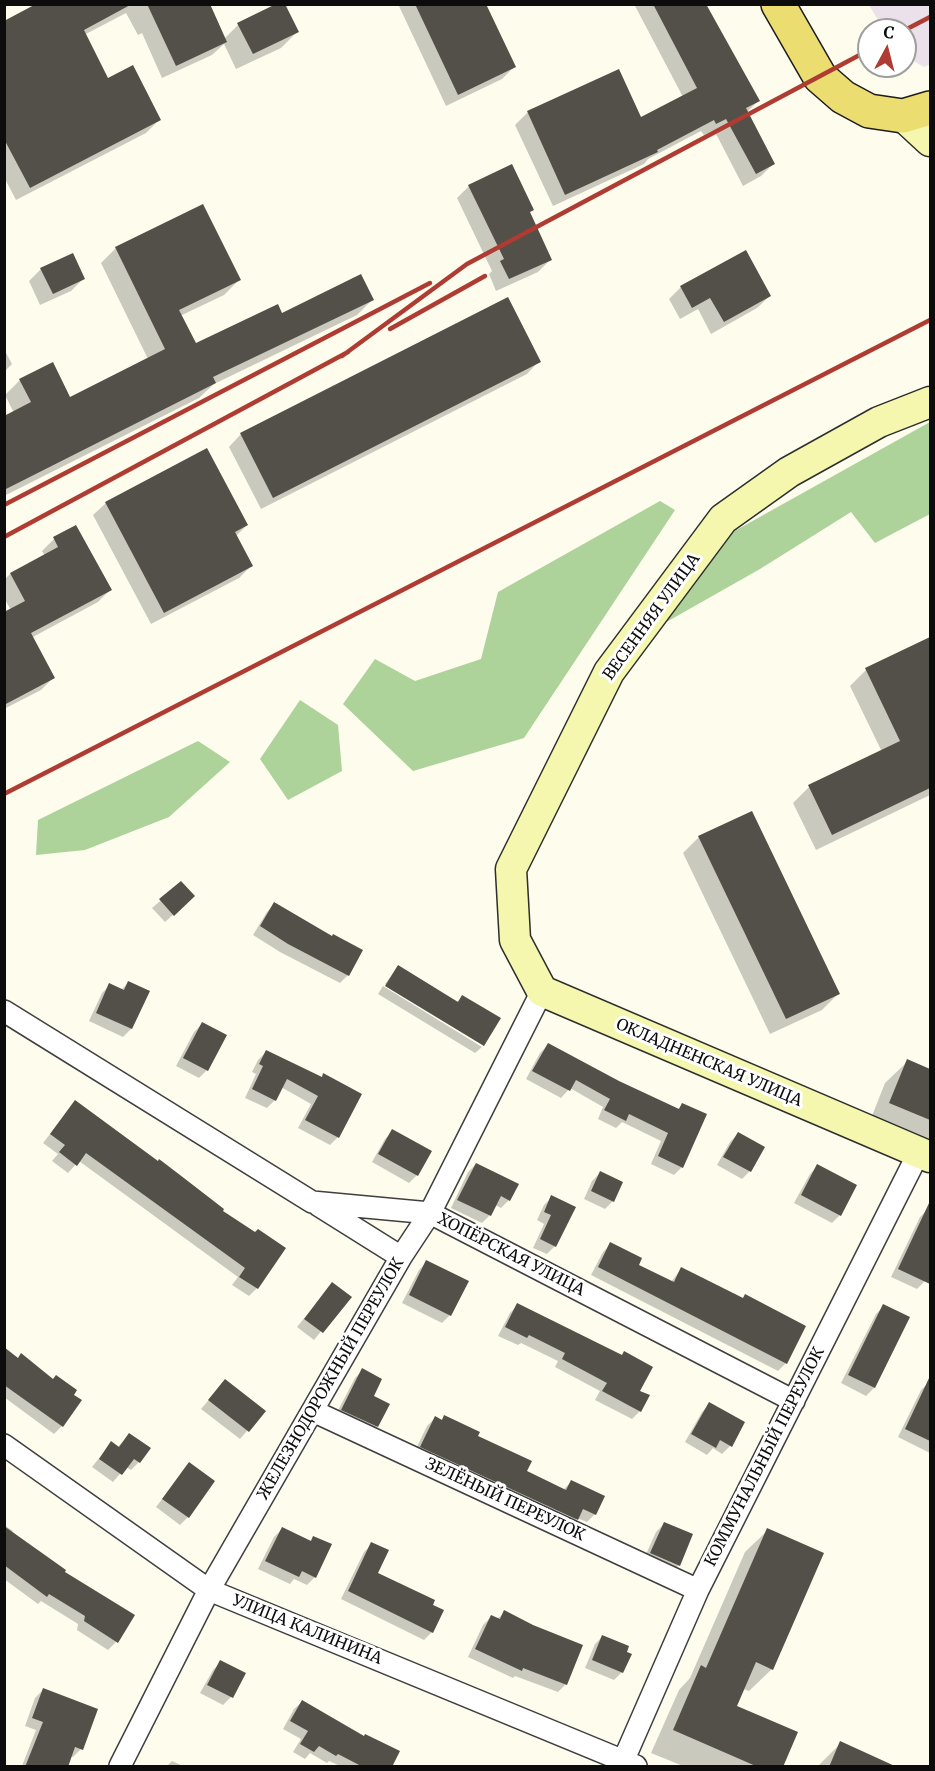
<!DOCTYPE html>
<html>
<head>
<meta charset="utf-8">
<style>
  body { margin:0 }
  #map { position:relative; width:935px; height:1771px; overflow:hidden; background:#fdfced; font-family:Merriweather,serif }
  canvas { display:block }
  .frame { position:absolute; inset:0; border:6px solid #0c0c0c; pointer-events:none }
  .north { position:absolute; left:857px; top:18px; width:60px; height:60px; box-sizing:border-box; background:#fff; border:2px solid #9e9e9e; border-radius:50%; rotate:7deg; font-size:16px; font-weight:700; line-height:24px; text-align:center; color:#0c0c0c }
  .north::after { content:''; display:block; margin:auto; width:21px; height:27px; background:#ae3c32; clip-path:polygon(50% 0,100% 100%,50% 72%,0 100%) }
</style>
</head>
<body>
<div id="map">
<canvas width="935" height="1771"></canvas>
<div class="frame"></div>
<div class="north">С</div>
</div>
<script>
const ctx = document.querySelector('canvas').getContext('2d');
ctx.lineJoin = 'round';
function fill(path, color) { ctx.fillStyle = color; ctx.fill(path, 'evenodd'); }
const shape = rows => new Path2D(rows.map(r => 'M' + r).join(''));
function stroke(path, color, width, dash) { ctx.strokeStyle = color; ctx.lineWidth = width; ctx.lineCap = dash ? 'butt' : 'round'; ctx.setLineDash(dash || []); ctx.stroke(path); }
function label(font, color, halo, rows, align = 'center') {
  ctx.font = font + ' Merriweather,serif'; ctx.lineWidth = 6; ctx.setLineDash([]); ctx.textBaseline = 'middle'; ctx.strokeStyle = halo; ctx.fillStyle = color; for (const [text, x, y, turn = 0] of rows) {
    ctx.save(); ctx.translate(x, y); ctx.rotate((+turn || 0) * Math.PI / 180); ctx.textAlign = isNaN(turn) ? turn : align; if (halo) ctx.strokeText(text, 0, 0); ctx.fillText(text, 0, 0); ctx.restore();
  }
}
fill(shape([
  [869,5,930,5,930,64,924,67,905,56,905,30,884,30]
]), '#eae1ea');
fill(shape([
  [930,422,930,514,875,543,851,512,760,569,647,633,731,533],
  [660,501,675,510,524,738,413,771,343,704,375,659,415,681,481,659,498,592],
  [300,700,338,725,342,771,288,800,260,759],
  [198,741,230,762,169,817,85,850,36,855,38,820]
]), '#add39b');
fill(shape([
  [40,4,208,4,224,39,238,25,297,32,281,48,236,69,224,44,212,55,162,78,142,33,138,35,126,13,84,35,107,80,159,120,146,133,16,200,4,177,4,22],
  [398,4,485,4,514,67,502,79,446,106],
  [634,4,704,4,758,101,746,113,773,164,761,176,743,186,714,130,704,135,701,131,648,159,644,164,553,206,515,125,527,113,618,71,641,119,683,97],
  [469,186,529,213,550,260,538,272,496,291,489,274,492,271,457,198],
  [116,248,239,280,224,295,180,316,195,345,281,315,372,300,357,315,214,384,199,398,4,496,4,418,14,413,5,395,20,380,70,399,148,359,101,263],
  [41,269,83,279,71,291,40,305,29,281],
  [681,287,770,296,757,308,711,334,698,309,680,319,669,299],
  [4,349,12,364,4,372],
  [539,361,527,374,261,509,229,447,241,434],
  [106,503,247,525,236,536,251,566,239,578,151,624,93,515],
  [54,539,110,590,98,602,31,638,53,678,41,690,4,709,4,614,11,610,4,598,4,580,10,574,45,556,42,551],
  [930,638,930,795,816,850,793,803,809,787,882,752,850,686,866,670],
  [699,837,838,994,822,1010,770,1034,683,853],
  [181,883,185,904,165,922,152,908],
  [275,904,348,975,340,983,280,952,253,935,267,912],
  [398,967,457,1002,462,997,483,1044,385,984],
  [128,983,148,992,131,1029,123,1037,89,1021,102,993,110,985,121,990],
  [383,986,482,1047,475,1053,378,994],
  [202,1024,207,1070,199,1078,176,1066,194,1032],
  [548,1045,618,1083,677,1110,682,1105,682,1167,674,1175,651,1164,661,1141,622,1122,616,1128,598,1119,603,1107,570,1088,561,1098,526,1079,540,1053],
  [266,1052,321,1078,338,1137,330,1145,298,1128,311,1104,281,1087,275,1100,267,1108,245,1098,256,1074,252,1072,258,1060],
  [908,1061,930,1070,930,1152,868,1126,885,1083],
  [75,1102,221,1212,255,1233,284,1248,257,1288,249,1296,232,1285,238,1277,79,1161,68,1173,52,1161,58,1154,43,1143],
  [393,1131,417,1175,409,1183,372,1162,385,1139],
  [738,1134,750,1171,742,1179,717,1165,730,1142],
  [476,1164,517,1185,509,1200,501,1208,495,1205,490,1215,482,1223,451,1208,468,1172],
  [818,1166,840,1215,832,1223,794,1203,810,1174],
  [600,1173,613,1201,605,1209,584,1199,592,1181],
  [552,1197,555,1246,547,1254,533,1248,544,1224,537,1220,544,1205],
  [928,1209,930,1211,930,1270,925,1281,917,1289,891,1277,920,1217],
  [611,1244,637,1265,671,1282,681,1269,786,1363,778,1371,591,1275,603,1252],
  [427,1262,450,1315,442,1323,402,1303,419,1270],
  [332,1284,349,1297,314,1340,297,1327],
  [518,1305,621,1356,624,1353,638,1391,640,1411,632,1419,595,1400,600,1391,555,1367,558,1361,521,1343,518,1345,498,1336,510,1313],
  [884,1306,908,1318,874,1388,866,1396,841,1383,876,1314],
  [4,1349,62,1426,54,1434,4,1397],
  [363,1370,372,1396,377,1426,369,1434,334,1418,355,1378],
  [225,1381,264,1411,240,1439,201,1409],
  [929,1382,930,1382,930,1453,898,1437,921,1390],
  [710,1404,730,1446,722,1454,713,1448,707,1455,685,1442,702,1412],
  [444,1417,476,1437,525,1472,563,1490,571,1482,595,1514,587,1522,577,1518,569,1527,413,1455,427,1426,435,1418,440,1421],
  [129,1435,139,1462,131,1470,126,1467,113,1482,92,1467,111,1443,117,1448],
  [189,1464,188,1517,180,1525,156,1507],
  [664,1524,679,1565,671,1573,643,1561,656,1532],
  [4,1525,13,1531,12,1533,116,1642,108,1650,77,1630,78,1624,41,1601,38,1604,4,1579],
  [282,1529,309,1542,314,1537,315,1577,307,1585,294,1579,290,1584,258,1569,274,1537],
  [768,1530,772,1669,749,1691,743,1689,735,1707,782,1766,683,1766,651,1753,679,1690,690,1678,745,1552],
  [372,1544,376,1573,432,1632,424,1640,341,1599,364,1552],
  [505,1612,566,1684,558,1692,515,1676,513,1678,468,1657,483,1625,491,1617,497,1619],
  [603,1636,622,1672,614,1680,585,1668,595,1644],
  [221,1662,244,1674,231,1697,223,1705,200,1693,213,1670],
  [43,1690,81,1749,73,1757,70,1756,66,1766,22,1766,36,1730,25,1726,35,1698],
  [302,1702,390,1766,340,1766,329,1761,327,1763,310,1753,305,1759,293,1752,301,1739,283,1729,294,1709],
  [841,1743,893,1766,818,1766],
  [172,1761,183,1766,167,1766]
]), '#0003');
fill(shape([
  [36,4,132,4,84,30,108,78,133,65,161,120,30,188,4,139,4,21],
  [147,4,210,4,227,42,176,66],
  [276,4,285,4,299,32,253,54,237,23],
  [415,4,486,4,516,67,458,95],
  [653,4,706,4,760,101,746,108,775,164,756,174,726,119,716,124,714,120,657,150,658,152,565,195,527,111,619,69,641,117,697,88],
  [512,164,534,210,530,212,552,260,509,279,500,261,504,259,468,185],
  [203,204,241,280,179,310,196,343,278,304,282,313,361,274,374,300,213,377,216,383,4,490,4,416,31,402,19,379,53,362,70,397,165,349,115,247],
  [746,250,771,296,724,322,710,298,692,308,680,286],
  [73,253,85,279,53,294,40,268],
  [508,297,541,362,273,498,240,433],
  [207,448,248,525,235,532,253,566,164,613,105,502],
  [76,525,112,590,31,633,55,678,4,705,4,612,25,601,10,573,58,547,53,537],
  [930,637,930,788,832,835,808,785,900,741,865,668],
  [752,811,840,994,786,1019,698,836],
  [181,881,195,896,174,916,159,899],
  [274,902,332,936,333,934,363,950,349,976,288,944,260,926],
  [398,965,458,1002,462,995,501,1018,484,1046,385,986],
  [128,981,150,991,132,1029,96,1013,109,983,124,990],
  [202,1022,227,1035,208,1071,183,1058],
  [548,1043,619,1081,679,1109,682,1103,707,1114,683,1168,658,1156,668,1133,629,1114,626,1121,604,1110,610,1099,576,1080,570,1091,532,1071],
  [266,1050,322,1077,323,1073,362,1094,339,1138,305,1120,318,1096,287,1079,276,1101,252,1089,263,1066,259,1064],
  [907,1059,930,1069,930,1120,889,1103],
  [75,1100,158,1161,159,1159,180,1175,224,1209,223,1211,255,1232,258,1229,286,1248,258,1289,239,1277,245,1268,86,1153,77,1166,59,1152,65,1145,50,1134],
  [392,1129,432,1151,418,1176,378,1154],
  [738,1132,765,1147,751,1172,723,1157],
  [476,1163,519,1184,510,1201,501,1196,491,1216,457,1200],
  [817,1164,857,1185,841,1216,801,1195],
  [600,1171,623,1182,614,1202,591,1191],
  [551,1195,576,1207,556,1247,540,1239,551,1215,544,1212],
  [930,1201,930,1284,898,1269],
  [610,1242,642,1258,639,1265,674,1282,681,1267,743,1298,745,1294,806,1326,787,1364,598,1267],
  [426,1260,469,1281,451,1316,409,1295],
  [332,1282,352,1297,323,1333,304,1319],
  [517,1303,622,1355,624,1351,653,1367,640,1391,650,1395,641,1412,602,1391,607,1383,562,1359,565,1353,529,1335,527,1338,505,1327],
  [883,1304,910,1317,875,1388,848,1375],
  [4,1347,18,1358,21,1353,53,1379,56,1375,77,1390,74,1395,82,1400,63,1427,4,1385],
  [362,1368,382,1379,374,1396,390,1404,378,1427,341,1410],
  [930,1376,930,1441,905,1429],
  [225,1379,266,1411,249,1432,208,1400],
  [709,1402,745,1422,732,1447,720,1440,716,1448,691,1434],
  [444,1415,480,1432,478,1436,532,1461,527,1471,566,1490,571,1480,605,1496,596,1515,583,1509,578,1520,420,1447,435,1416,442,1420],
  [129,1433,151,1448,140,1463,134,1459,122,1475,99,1459,111,1441,119,1447],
  [189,1462,215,1481,189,1518,162,1499],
  [664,1522,693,1534,680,1566,650,1553],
  [4,1526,66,1570,65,1572,135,1615,118,1643,84,1621,85,1616,49,1594,47,1597,4,1565],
  [282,1527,311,1541,313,1536,332,1544,316,1578,302,1571,299,1577,265,1561],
  [767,1528,824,1553,773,1670,756,1662,737,1706,798,1732,783,1767,758,1767,673,1730,701,1665,706,1668],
  [371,1542,389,1550,378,1573,435,1600,433,1605,444,1610,433,1633,348,1591],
  [504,1610,533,1625,583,1645,567,1685,523,1668,522,1671,475,1649,491,1615,500,1619],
  [602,1635,629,1646,627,1652,632,1654,623,1673,592,1660],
  [220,1660,246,1673,233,1698,207,1685],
  [43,1688,98,1709,83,1750,75,1747,68,1767,25,1767,43,1722,32,1718],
  [302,1700,364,1736,365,1734,400,1751,392,1767,363,1767,338,1754,336,1756,319,1746,314,1752,300,1744,308,1731,290,1721],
  [840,1741,897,1767,829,1767]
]), '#534f49');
const minor = shape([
  [4,1011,312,1202,430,1213,794,1401],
  [318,1205,401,1257],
  [313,1411,698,1590],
  [4,1445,209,1590,636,1766],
  [120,1766,209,1590,401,1257,430,1213,542,991],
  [621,1766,698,1590,919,1152]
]);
const secondary = shape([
  [903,116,930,141],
  [930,402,879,422,789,472,723,519,609,672,511,869,515,940,542,991,930,1157]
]);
const primary = shape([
  [778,4,820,77,843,97,869,111,903,116,930,108]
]);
stroke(minor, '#3f3f3f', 24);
stroke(secondary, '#2e2e2e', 33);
stroke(primary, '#1d1d1d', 36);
stroke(minor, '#fff', 21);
stroke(secondary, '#f5f7ae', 30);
stroke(primary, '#ebdd6f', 33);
stroke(shape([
  [905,30,930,17],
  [390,329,485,276],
  [342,356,467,264,869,50],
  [4,505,430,283],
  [4,537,348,352],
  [4,794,930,320]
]), '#ae3c32', 4.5);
label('16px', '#0c0c0c', '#fff', [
  ["ВЕСЕННЯЯ УЛИЦА",652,617,-54],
  ["ОКЛАДНЕНСКАЯ УЛИЦА",709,1063,23],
  ["ХОПЁРСКАЯ УЛИЦА",511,1255,27],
  ["ЖЕЛЕЗНОДОРОЖНЫЙ ПЕРЕУЛОК",331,1379,-60],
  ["КОММУНАЛЬНЫЙ ПЕРЕУЛОК",765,1457,-63],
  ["ЗЕЛЁНЫЙ ПЕРЕУЛОК",505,1500,25],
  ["УЛИЦА КАЛИНИНА",307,1630,22]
]);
</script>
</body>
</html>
